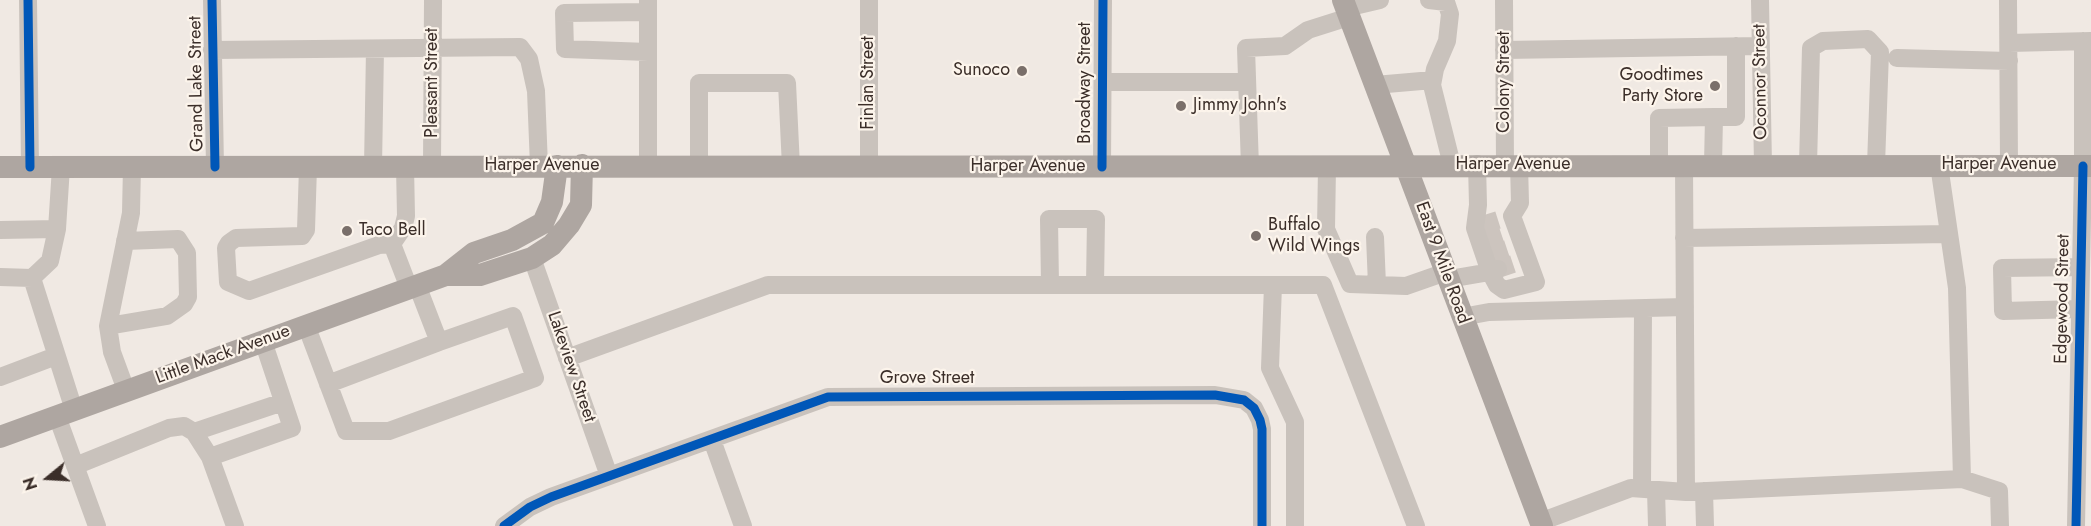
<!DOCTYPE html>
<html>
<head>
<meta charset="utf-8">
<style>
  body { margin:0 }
  #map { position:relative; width:2091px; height:526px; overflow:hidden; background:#f0e9e3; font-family:Jost,sans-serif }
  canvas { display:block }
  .north { position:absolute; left:18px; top:448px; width:60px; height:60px; -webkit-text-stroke:4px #fcf4eb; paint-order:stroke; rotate:252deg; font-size:16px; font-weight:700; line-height:24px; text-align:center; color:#3b2e29 }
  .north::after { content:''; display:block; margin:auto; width:21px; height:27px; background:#3b2e29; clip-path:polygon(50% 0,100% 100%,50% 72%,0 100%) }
</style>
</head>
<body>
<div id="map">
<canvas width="2091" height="526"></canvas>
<div class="north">N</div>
</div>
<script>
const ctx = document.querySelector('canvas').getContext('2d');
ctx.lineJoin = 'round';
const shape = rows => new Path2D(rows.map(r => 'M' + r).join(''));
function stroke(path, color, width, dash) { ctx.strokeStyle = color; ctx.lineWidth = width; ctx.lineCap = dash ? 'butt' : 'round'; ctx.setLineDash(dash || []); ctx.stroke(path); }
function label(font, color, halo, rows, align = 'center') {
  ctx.font = font + ' Jost,sans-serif'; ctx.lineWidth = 4.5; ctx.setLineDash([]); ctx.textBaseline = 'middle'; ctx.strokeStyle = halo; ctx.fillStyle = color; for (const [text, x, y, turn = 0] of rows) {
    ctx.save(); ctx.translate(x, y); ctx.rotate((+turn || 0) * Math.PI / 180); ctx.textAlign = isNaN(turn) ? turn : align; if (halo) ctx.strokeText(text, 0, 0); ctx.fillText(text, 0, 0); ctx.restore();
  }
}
stroke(shape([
  [1482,225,1498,220],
  [1486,238,1501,233],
  [1492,254,1507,249],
  [1498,269,1513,264]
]), '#ccc4be', 18, [18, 9]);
stroke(shape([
  [28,0,30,167],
  [212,0,215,167],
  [648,0,648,167],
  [1429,0,1446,2,1450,14,1447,41,1435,69,1432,85,1452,165],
  [1504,0,1505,164],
  [1760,0,1763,165],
  [2008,0,2009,165],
  [1346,8,1380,0],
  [648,12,564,13,565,49,648,52],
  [2009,43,2091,41],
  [212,50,520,47,529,59,536,91,539,166],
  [1504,50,1760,46],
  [1897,58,2009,61],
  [1103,82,1247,82],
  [1375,85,1433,80],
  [1714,117,1736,117,1736,46],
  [1477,164,1478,205,1475,228,1490,272,1498,269],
  [1659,165,1659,118,1714,117,1713,165],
  [1684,165,1686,492],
  [1808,165,1811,48,1823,41,1868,39,1880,52,1876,165],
  [432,166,433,0],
  [61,167,57,229,50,261,32,278,74,410],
  [308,167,306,230,302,236,236,238,229,243,226,248,228,282,249,291,379,245,392,244],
  [373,167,375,49],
  [699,167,699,83,787,83,791,167],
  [869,167,869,0],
  [1102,167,1103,0],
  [1250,167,1246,48,1285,46,1308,30,1349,17],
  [1327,167,1326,229,1350,284,1406,286,1446,272],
  [0,230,57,229],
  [1375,237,1377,285],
  [1684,238,1949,234],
  [392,244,403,228,406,216,405,166],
  [392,244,409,288],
  [532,258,609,476],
  [0,277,32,278],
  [1449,279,1490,272,1497,285,1504,290,1536,282,1512,216,1520,203,1519,164],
  [1050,285,1049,219,1096,219,1095,285],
  [1273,285,1270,368,1295,422,1295,526],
  [2080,309,2003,311,2002,268,2081,267],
  [1462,317,1489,312,1685,307],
  [306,325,346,431,389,431,535,378,513,316,439,342,417,285],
  [108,326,167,316,184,304,188,297,187,253,178,239,125,241],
  [567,358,768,285,1323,285,1416,526],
  [0,377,56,356],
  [328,384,439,342],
  [126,390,112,352,108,326,131,213,132,166],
  [57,416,97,526],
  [194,432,283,402],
  [712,440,743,526],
  [75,466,169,428,184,426,194,432,210,457],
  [1962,479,1999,491,2000,526],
  [1642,488,1643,310],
  [1656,490,1657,526],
  [1704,491,1705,526],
  [1540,522,1631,488,1686,492,1962,479,1957,288,1939,165],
  [235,526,210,457,292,428,263,341],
  [504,526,530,507,551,497,828,397,1215,395,1244,400,1254,408,1260,420,1262,429,1262,526],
  [2076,526,2083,166,2083,41]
]), '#c9c2bc', 18);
stroke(shape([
  [1343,0,1542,526],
  [0,167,2091,166],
  [446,275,480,275,532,258,552,245,569,225,581,205,582,165],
  [0,437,446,275,474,253,512,240,543,223,552,202,557,166]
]), '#aea6a1', 22);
stroke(shape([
  [28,0,30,167],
  [212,0,215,167],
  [1102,167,1103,0],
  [504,526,530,507,551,497,828,397,1215,395,1244,400,1254,408,1260,420,1262,429,1262,526],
  [2076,526,2083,166]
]), '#0057b8', 9);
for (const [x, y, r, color] of [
  [1022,71,6,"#7a6f6a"],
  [1715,86,6,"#7a6f6a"],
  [1181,106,6,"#7a6f6a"],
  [347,231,6,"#7a6f6a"],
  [1256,236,6,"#7a6f6a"]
]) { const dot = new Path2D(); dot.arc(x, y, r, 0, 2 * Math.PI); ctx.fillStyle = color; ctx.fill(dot); stroke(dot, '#fcf4eb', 2); }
label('18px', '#3b2e29', '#fcf4eb', [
  ["Sunoco",1010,71,"right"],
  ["Goodtimes",1703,76,"right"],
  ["Party Store",1703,97,"right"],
  ["Jimmy John's",1193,106],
  ["Buffalo",1268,226],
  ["Wild Wings",1268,247],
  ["Taco Bell",359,231]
], 'left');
label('18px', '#3b2e29', '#fcf4eb', [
  ["Colony Street",1505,82,-90],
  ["Oconnor Street",1761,82,-91],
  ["Pleasant Street",433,83,-90],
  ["Finlan Street",869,83,-90],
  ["Broadway Street",1086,83,-90],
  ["Grand Lake Street",197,84,-91],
  ["Harper Avenue",1513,165],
  ["Harper Avenue",1999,165],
  ["Harper Avenue",542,166],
  ["Harper Avenue",1028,167],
  ["East 9 Mile Road",1442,263,70],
  ["Edgewood Street",2063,299,-89],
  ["Little Mack Avenue",223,355,-20],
  ["Lakeview Street",571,367,71],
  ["Grove Street",927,379]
]);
</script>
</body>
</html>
